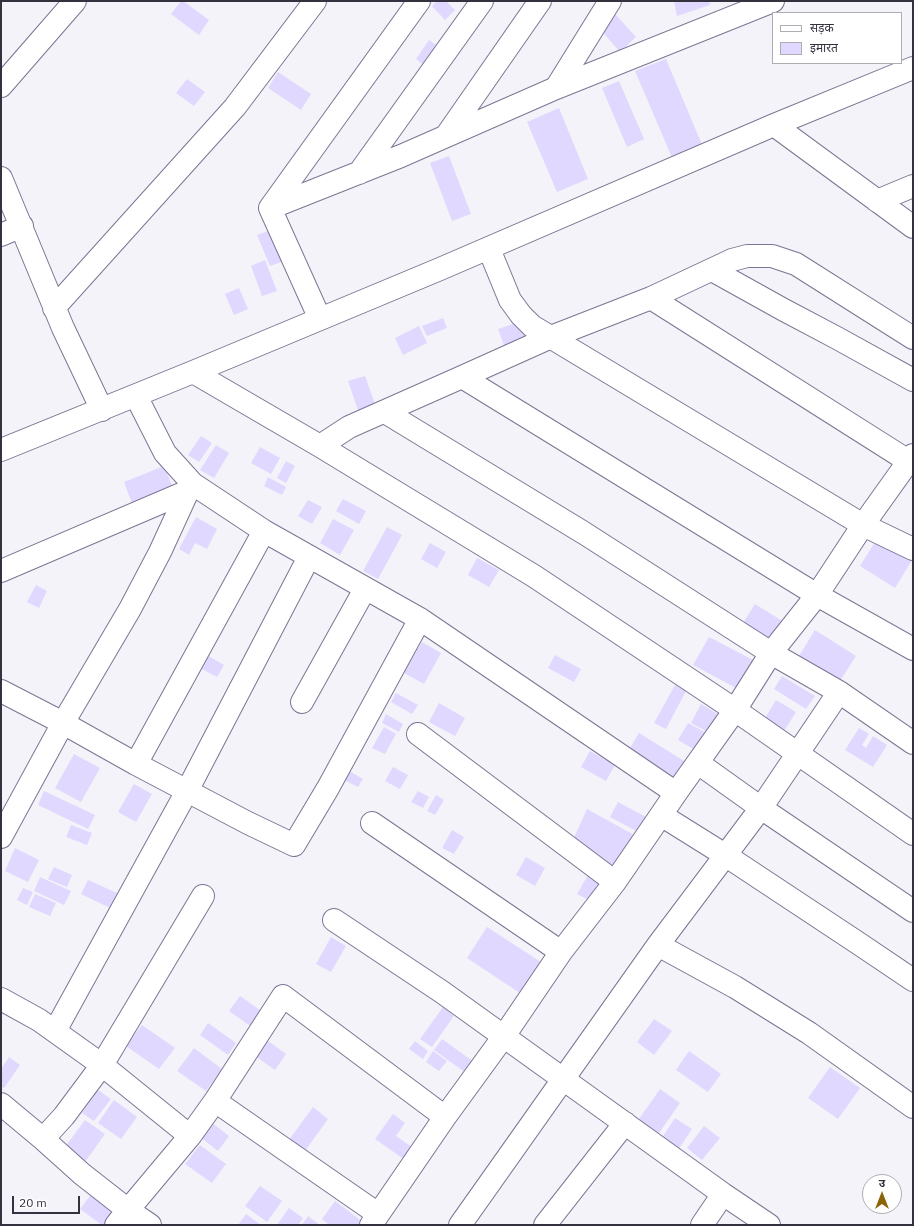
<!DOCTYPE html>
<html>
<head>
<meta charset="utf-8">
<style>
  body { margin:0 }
  #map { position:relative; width:914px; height:1226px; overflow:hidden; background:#f4f3f9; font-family:"IBM Plex Sans","Noto Sans Devanagari",sans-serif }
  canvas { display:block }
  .frame { position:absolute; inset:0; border:2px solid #35323f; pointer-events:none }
  .legend { position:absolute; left:772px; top:12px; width:130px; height:52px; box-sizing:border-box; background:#fff; border:1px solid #aeadb2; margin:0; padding:5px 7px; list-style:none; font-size:12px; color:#35323f }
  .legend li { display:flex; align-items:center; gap:8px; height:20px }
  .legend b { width:20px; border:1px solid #aeadb2 }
  .north { position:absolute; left:862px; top:1174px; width:40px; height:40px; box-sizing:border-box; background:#fff; border:1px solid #aeadb2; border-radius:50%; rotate:0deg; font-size:11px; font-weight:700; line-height:16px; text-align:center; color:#35323f }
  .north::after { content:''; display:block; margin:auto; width:14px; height:18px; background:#8b6405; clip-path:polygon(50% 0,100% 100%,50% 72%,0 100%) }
  .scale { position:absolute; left:12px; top:1196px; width:68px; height:18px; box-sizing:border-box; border:2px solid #35323f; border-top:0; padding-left:5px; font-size:12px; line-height:14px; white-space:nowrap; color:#35323f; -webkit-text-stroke:3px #fff; paint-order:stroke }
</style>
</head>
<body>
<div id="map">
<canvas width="914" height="1226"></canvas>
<div class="frame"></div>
<ul class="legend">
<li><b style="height:5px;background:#fff"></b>सड़क</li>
<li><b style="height:11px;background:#e0d8fe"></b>इमारत</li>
</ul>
<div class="north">उ</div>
<div class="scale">20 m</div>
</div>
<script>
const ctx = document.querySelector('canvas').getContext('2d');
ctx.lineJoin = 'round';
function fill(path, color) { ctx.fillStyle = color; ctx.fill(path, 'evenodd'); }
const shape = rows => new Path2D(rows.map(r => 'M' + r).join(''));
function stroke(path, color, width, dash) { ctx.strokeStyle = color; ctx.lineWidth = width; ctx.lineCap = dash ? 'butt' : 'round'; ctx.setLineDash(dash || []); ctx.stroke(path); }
fill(shape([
  [181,1,183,1,209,20,199,35,171,14],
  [437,1,446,1,455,10,445,20,432,6],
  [674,1,709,1,710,5,677,16],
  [615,14,636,37,620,52,599,28],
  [429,40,443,50,429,69,416,59],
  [666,59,703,147,673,160,635,71],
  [278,72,311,94,301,110,268,88],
  [187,79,205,92,194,106,176,93],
  [619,81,644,139,627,147,602,88],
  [559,108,588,179,557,192,527,122],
  [449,156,471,214,452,221,430,163],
  [271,230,284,261,270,266,257,235],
  [265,260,277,291,262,296,251,266],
  [239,288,248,309,234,315,225,294],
  [443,318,447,328,427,336,422,326],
  [516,323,529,339,505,348,498,329],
  [419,326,427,343,403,355,395,338],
  [365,376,376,407,359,413,348,381],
  [201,436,212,443,199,462,188,455],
  [216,445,229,453,214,478,200,470],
  [260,447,280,458,271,474,251,463],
  [286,461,295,466,286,483,277,478],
  [164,466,174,490,133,506,124,482],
  [268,477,286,487,282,495,264,486],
  [343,499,366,511,359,524,336,511],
  [308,500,322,507,312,524,298,516],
  [196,517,217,529,207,549,195,543,189,555,179,549],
  [333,519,354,530,340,555,320,543],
  [387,527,402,535,378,579,363,571],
  [877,539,912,560,895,588,860,566],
  [430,543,446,552,437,568,421,559],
  [477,558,499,570,489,587,468,575],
  [36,585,47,591,39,608,27,602],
  [755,604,784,622,769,644,741,626],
  [815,630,856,656,840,681,799,656],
  [709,637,753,660,738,689,693,665],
  [422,642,441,653,424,684,404,673],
  [205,654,224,665,217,677,198,667],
  [555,655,581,669,574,682,548,668],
  [782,676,815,696,806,709,774,689],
  [675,685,686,691,666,729,654,723],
  [396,693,418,705,412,714,391,702],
  [776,700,796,712,784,731,765,718],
  [439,703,465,718,455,736,429,722],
  [701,704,723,717,713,735,691,723],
  [386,714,403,724,399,732,382,723],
  [688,723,712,736,702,754,678,740],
  [384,727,396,734,385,754,372,748],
  [859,728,869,734,862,745,866,748,873,736,887,745,873,767,845,750],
  [639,733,689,764,677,784,627,753],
  [590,751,615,765,606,781,581,767],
  [74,754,100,768,81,802,55,788],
  [393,767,408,775,400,789,385,781],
  [349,771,363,779,358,787,344,780],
  [134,784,152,794,136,822,118,812],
  [44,791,95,815,88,829,38,805],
  [418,791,429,797,423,808,411,802],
  [436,795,444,800,435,815,427,811],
  [618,802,646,817,638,832,610,817],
  [587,809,636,836,611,868,572,842],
  [71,825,92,833,87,845,66,837],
  [452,830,464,837,454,854,442,848],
  [15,848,39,860,28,882,5,871],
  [526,857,545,868,535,886,516,875],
  [54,867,72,875,67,887,48,879],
  [588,875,605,885,594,903,577,894],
  [40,877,71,891,64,905,34,891],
  [88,880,117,893,110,908,81,894],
  [23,888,33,892,27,905,17,900],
  [35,894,56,903,50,916,29,907],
  [487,927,547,966,526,997,467,958],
  [331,937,346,946,331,972,316,964],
  [240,996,267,1015,256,1030,229,1011],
  [443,1007,454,1016,432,1047,420,1039],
  [654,1019,672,1031,654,1055,637,1042],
  [208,1023,236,1043,228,1055,200,1035],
  [142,1025,175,1048,159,1069,126,1046],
  [442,1039,474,1062,466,1073,434,1050],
  [267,1040,286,1054,275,1070,255,1056],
  [415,1041,428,1051,423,1059,409,1049],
  [194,1048,222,1069,206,1091,177,1071],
  [433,1051,447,1061,439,1071,426,1062],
  [689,1051,721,1074,708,1092,676,1070],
  [9,1057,20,1065,4,1088,1,1086,1,1069],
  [830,1067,860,1088,838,1119,808,1098],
  [660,1089,680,1103,657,1136,637,1122],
  [98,1090,111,1099,94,1121,82,1113],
  [114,1100,137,1117,121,1139,98,1123],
  [313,1107,328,1119,305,1151,289,1140],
  [393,1114,405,1123,396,1136,419,1152,411,1164,375,1139],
  [675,1118,692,1129,678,1150,661,1139],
  [85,1120,105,1134,85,1162,65,1147],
  [211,1122,229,1136,218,1151,200,1137],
  [704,1126,720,1138,702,1160,687,1148],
  [200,1145,226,1164,212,1183,185,1164],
  [260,1186,282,1201,267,1222,245,1206],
  [93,1192,118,1209,107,1225,102,1225,80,1209],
  [335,1201,367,1225,329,1225,322,1219],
  [289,1208,303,1218,298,1225,277,1225],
  [246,1214,261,1225,238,1225],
  [308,1216,320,1225,302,1225]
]), '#e0d8fe');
const minor = shape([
  [1,86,75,1],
  [556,88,610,1],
  [774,125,913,227],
  [446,136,540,1],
  [359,173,482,1],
  [1,178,63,328,102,410],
  [877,201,913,186],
  [270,208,419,1],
  [1,235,22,226],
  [489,249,510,300,521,315,532,326,863,525,913,549],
  [712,270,784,310,837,338,913,380],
  [651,298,913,464],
  [54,308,235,107,315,1],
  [320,319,270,208,401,156,556,88,773,1],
  [193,372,320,446,534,576,735,710,913,834],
  [462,377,817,595,913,649],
  [136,396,165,453,193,484,264,531,420,619,676,793],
  [385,412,584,533,771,653,839,692,913,743],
  [320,446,349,427,462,377,551,337,651,298,732,260,747,256,772,256,796,264,913,338],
  [1,450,193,372,440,269,774,125,913,68],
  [1,571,188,491],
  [1,691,63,723,136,764,248,823,294,845,328,788,420,619],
  [302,702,365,589],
  [418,734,615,882],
  [698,763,761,808,913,911],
  [136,764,264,531],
  [661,815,725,855,858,943,913,980],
  [372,823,561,952],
  [1,837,63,723,130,609,160,552,188,491,193,484],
  [334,920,442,992,723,1194,769,1225],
  [658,945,735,987,809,1033,913,1107],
  [1,999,39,1020,102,1065,190,1136],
  [55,1031,187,791,309,557],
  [215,1101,378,1214],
  [1,1104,43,1139,82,1174,128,1210,190,1136,215,1101,283,996,445,1117],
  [43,1139,64,1116,102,1065,203,896],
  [116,1225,128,1210,150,1225],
  [371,1225,445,1117,504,1036,561,952,615,882,676,793,735,710,771,653,817,595,863,525,913,455],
  [460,1225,658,945,761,808,839,692],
  [545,1225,625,1123],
  [702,1225,723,1194]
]);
stroke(minor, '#7c7593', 24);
stroke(minor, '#fff', 22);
</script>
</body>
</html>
